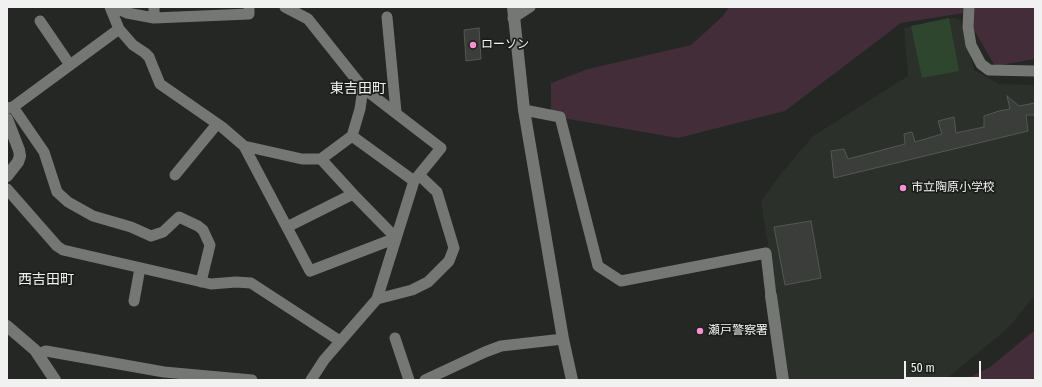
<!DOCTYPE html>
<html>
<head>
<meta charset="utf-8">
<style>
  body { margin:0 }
  #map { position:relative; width:1042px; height:387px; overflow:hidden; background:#242724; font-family:"Fira Sans Condensed",sans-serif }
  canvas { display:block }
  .frame { position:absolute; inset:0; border:8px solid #f0f1f0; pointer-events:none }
  .scale { position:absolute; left:904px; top:361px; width:77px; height:18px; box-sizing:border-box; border:2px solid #f0f1f0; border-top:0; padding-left:5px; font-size:12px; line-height:14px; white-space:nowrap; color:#f0f1f0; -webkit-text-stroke:3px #1b1d1b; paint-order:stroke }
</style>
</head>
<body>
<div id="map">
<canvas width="1042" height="387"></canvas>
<div class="frame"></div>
<div class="scale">50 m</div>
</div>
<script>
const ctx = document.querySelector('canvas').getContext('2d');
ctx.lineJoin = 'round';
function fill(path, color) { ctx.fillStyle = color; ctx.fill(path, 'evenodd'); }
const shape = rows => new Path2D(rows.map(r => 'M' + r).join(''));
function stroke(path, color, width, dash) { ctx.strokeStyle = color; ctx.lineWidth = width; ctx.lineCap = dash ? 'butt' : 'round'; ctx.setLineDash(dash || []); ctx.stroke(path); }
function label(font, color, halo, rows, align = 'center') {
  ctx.font = font + ' "Fira Sans Condensed","Noto Sans JP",sans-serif'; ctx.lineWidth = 3.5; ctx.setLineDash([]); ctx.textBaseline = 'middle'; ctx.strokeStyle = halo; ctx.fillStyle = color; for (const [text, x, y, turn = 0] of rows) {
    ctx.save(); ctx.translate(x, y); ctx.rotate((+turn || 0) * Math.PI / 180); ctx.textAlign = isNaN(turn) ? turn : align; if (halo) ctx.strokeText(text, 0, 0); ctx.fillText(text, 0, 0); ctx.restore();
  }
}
fill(shape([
  [955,18,960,20,974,70,999,84,1035,85,1035,295,1009,327,950,376,943,380,790,380,761,201,781,174,813,136,908,76,904,28]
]), '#2b312a');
fill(shape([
  [729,7,1035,7,1035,59,995,66,964,13,901,23,785,111,678,138,551,116,551,83,588,69,691,45,723,16],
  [1035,330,1035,380,964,380,990,367]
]), '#422d39');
fill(shape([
  [949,18,959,71,922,78,911,26]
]), '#2d462d');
const building = shape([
  [479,28,481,59,466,61,464,30,479,28],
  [1007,96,1019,106,1035,103,1035,115,1026,115,1028,131,834,178,831,151,844,149,848,159,905,144,904,134,912,132,915,142,942,134,938,121,954,117,956,133,984,127,984,116,999,111,1010,109,1007,96],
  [811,221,821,278,785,285,774,227,811,221]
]);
fill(building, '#3a3d3a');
stroke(building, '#545754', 1);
stroke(shape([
  [110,7,119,29,133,45,145,53,149,57,160,84,222,127,244,146,302,159,321,159,352,136,360,109,363,88],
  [114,7,127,13,154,18,249,14,249,7],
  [154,7,154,18],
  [285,7,308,19,363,88,441,148,414,181,377,299,324,360,311,380],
  [969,7,968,27,971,45,981,64,989,70,1035,71],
  [387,17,396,112],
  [513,18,530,7],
  [40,21,70,65],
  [13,107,44,152,57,192,68,202,93,216,131,227,151,236,163,232,179,217,198,226,203,230,210,245,201,282],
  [8,108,13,107,119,29],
  [524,110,560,117,598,266,621,281,766,253,771,296],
  [352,136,414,181],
  [244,146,310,271,396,238],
  [321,159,353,194,396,238],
  [175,175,217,124],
  [7,189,57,246,63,250,211,284,236,282,251,283,340,341],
  [287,227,353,194],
  [377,299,412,290,428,282,449,261,454,248,437,192,419,175],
  [134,301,140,268],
  [395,338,409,380],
  [38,354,46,351,164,372,252,380],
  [425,380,485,352,501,346,563,339]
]), '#747774', 11);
stroke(shape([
  [513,7,524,110,563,339,572,380],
  [7,119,19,150,20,156,18,162,7,176],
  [771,296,783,380],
  [7,326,35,350,55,380]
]), '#747774', 12);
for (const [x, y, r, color] of [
  [473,45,4,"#f690d0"],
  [903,188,4,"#f690d0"],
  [700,331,4,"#f690d0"]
]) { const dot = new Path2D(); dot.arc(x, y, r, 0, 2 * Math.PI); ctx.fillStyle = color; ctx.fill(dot); stroke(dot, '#1b1d1b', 1.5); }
label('12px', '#f0f1f0', '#1b1d1b', [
  ["ローソン",481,45],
  ["市立陶原小学校",911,188],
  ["瀬戸警察署",708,331]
], 'left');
label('14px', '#f0f1f0', '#1b1d1b', [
  ["東吉田町",358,89],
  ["西吉田町",46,280]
]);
</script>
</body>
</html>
